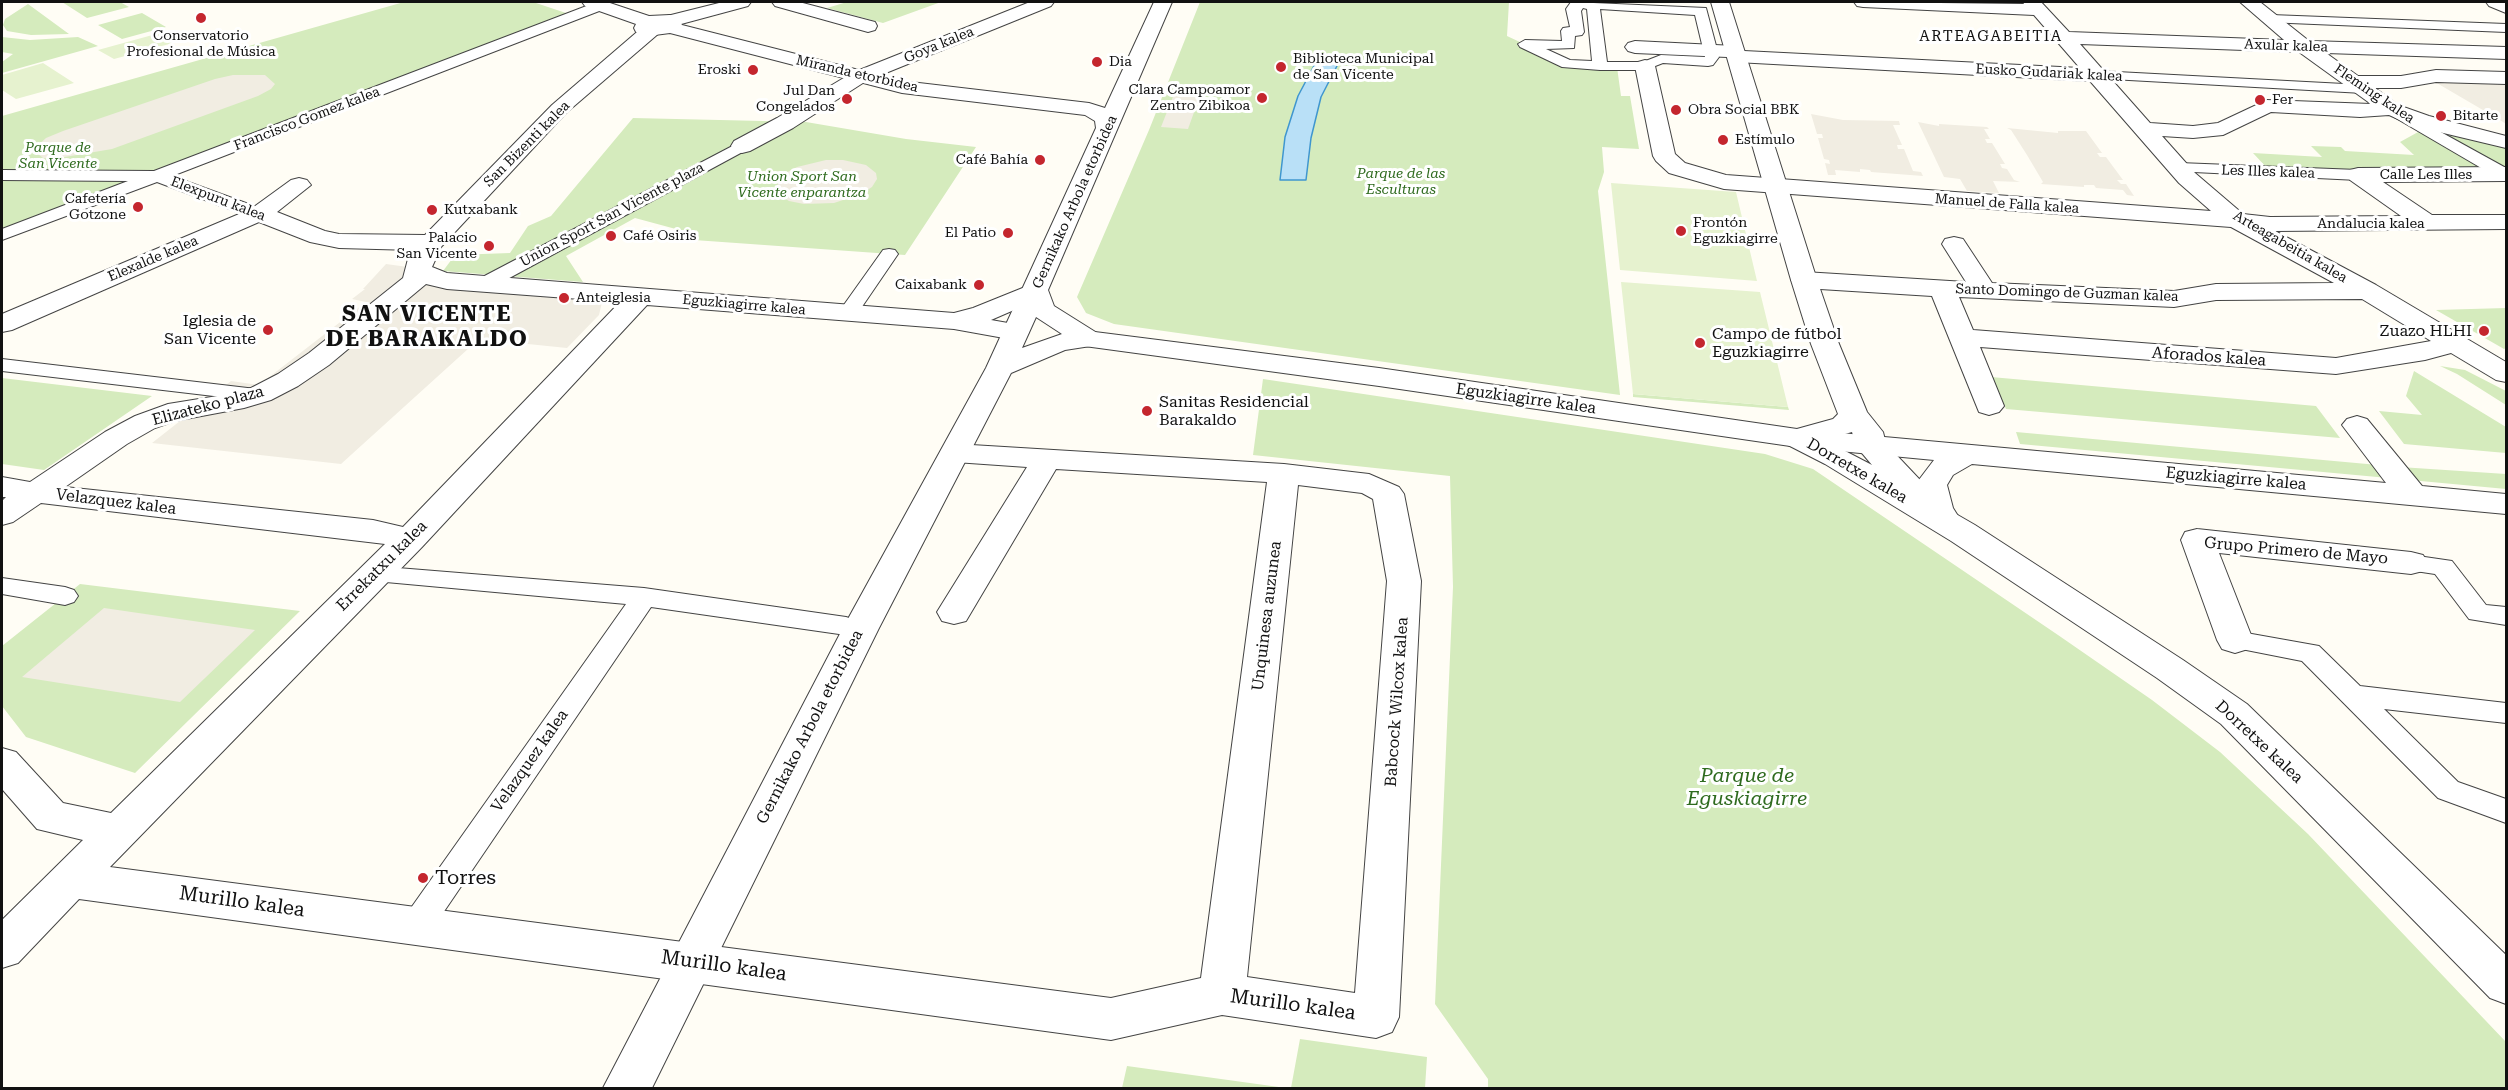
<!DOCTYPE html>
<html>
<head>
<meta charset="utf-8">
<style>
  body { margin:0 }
  #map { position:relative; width:2508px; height:1090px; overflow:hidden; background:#fffdf5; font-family:"Roboto Serif",serif }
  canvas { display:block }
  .frame { position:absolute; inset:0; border:3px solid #111; pointer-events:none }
</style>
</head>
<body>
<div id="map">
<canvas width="2508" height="1090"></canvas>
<div class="frame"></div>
</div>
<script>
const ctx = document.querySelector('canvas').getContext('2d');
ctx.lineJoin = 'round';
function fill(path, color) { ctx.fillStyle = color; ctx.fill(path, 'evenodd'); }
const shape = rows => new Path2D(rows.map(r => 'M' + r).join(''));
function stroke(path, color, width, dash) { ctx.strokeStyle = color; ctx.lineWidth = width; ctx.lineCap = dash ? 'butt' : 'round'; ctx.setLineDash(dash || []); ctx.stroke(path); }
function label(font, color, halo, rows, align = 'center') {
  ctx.font = font + ' "Roboto Serif",serif'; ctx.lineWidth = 6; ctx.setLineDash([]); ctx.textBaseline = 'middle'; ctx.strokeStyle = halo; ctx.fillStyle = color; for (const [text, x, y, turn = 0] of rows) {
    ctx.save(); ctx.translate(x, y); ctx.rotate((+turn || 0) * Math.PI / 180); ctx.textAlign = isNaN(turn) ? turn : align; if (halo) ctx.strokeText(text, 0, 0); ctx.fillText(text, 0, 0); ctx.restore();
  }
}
fill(shape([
  [62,2,120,2,129,7,87,18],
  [404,2,533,2,575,16,2,235,2,116],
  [847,2,941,2,883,23,827,8],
  [1200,2,1509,2,1507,36,1567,64,1617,67,1621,96,1630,96,1639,149,1602,147,1604,172,1598,191,1620,395,1114,324,1086,313,1077,297,1149,130],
  [28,4,69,34,31,35,7,31,3,25,5,19],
  [142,13,166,27,122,39,98,25],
  [2,37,30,40,78,37,98,46,2,73,2,62,13,54,2,52],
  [633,118,806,122,906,139,976,147,905,255,694,240,698,235,635,218,566,256,583,282,443,271,455,255,510,253,528,226,551,216],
  [2429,126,2506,146,2506,171,2361,171,2266,167,2253,153,2322,157,2311,146,2341,147,2345,151,2414,155,2400,142],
  [2506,308,2506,348,2504,349,2436,310],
  [2440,366,2465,370,2506,391,2506,405,2457,374],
  [2414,371,2506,427,2506,453,2404,444,2379,411,2422,415,2406,396],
  [1991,377,2316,406,2340,438,2006,409],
  [2,378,152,396,44,470,2,464],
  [1263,379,1765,454,1813,469,2058,635,2152,700,2220,752,2308,834,2506,1042,2506,1088,1488,1088,1488,1079,1435,1004,1453,587,1450,476,1253,455],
  [1633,394,1788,407,1789,410,1633,397],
  [2016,432,2378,465,2388,478,2020,444],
  [2400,467,2506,474,2506,489,2410,480],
  [80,584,300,611,135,773,26,737,2,706,2,646],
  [1300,1039,1427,1057,1425,1088,1291,1088],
  [1127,1066,1286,1088,1122,1088]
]), '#d5ebbd');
fill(shape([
  [167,31,184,40,114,59,98,50],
  [43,63,74,83,16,99,2,90,2,75],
  [1611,183,1736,192,1757,281,1620,270],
  [1621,282,1760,292,1788,407,1633,394]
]), '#e6f2cf');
fill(shape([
  [233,75,265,75,275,84,271,89,258,96,112,149,53,159,43,158,33,150,46,138,63,131,215,79],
  [2435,82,2506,84,2506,124,2500,120],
  [1176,89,1202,90,1188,129,1161,127],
  [1811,114,1843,120,1899,121,1900,125,1893,125,1902,145,1897,145,1898,149,1904,149,1913,171,1921,172,1923,176,1871,172,1870,170,1860,169,1860,172,1835,170,1836,175,1828,175,1825,163,1830,164,1829,160,1824,159,1818,138,1823,138,1822,134,1817,134],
  [1918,122,1939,126,1939,124,1987,127,1989,129,1984,129,1990,139,1985,139,1987,143,1992,143,2005,164,2000,164,2002,168,2007,169,2014,180,2020,182,1993,181,1999,193,1967,191,1960,179,1944,177],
  [2007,128,2058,133,2058,131,2086,131,2102,153,2097,153,2100,157,2106,157,2123,180,2117,180,2121,184,2126,184,2134,196,2127,195,2123,190,2096,188,2094,185,2084,185,2084,187,2041,184,2043,182,2027,155,2011,130],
  [826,160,843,160,866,165,876,173,877,179,872,187,861,194,834,203,804,204,789,201,779,195,776,189,779,181,784,174,797,167],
  [386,264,604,294,599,315,567,348,479,339,341,464,152,443,231,381,259,385,366,302,352,299,365,289,363,289],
  [104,608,255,630,180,702,22,677]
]), '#f1ede2');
const water = shape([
  [1317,60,1339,62,1321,97,1311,138,1306,180,1280,180,1285,137,1298,96,1317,60]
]);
fill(water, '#b9e0f7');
stroke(water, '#3f96cf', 1.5);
const pedestrian = shape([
  [597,2,604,2,609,5,607,8,172,176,265,210,268,214,265,218,253,218,157,182,2,240,2,229,128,181,2,180,2,170,154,171,597,2],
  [1571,2,1706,8,1719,57,1713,65,1708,66,1663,63,1645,70,1600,70,1562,67,1520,47,1518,44,1525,40,1562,41,1561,31,1563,28,1570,27,1566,9,1571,2],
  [1583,8,1587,9,1592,61,1570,60,1546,49,1574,48,1575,36,1582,35,1584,32,1581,11,1583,8],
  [1600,9,1695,15,1705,57,1661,55,1643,62,1607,62,1600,9],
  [2271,15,2506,24,2506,32,2266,22,2264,19,2271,15],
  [2098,71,2363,85,2370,89,2363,93,2093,78,2091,75,2098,71],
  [2399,109,2506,168,2506,180,2500,179,2394,117,2391,114,2394,111,2399,109],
  [742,141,750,146,748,149,489,289,475,289,473,285,475,281,742,141],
  [2179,163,2358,170,2366,175,2358,180,2173,171,2171,168,2173,165,2179,163],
  [889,249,895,250,898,254,855,317,841,317,838,313,841,309,883,250,889,249],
  [2,359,256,389,263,391,266,395,263,399,256,401,2,371,2,359],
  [2411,555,2452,561,2486,605,2506,607,2506,625,2469,619,2435,574,2402,569,2399,563,2402,557,2411,555],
  [373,566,644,588,846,617,855,620,859,626,855,632,846,635,651,607,428,935,417,939,406,935,401,925,406,915,626,604,364,580,361,574,364,568,373,566],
  [2,578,65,587,74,590,78,596,74,602,65,605,2,594,2,578],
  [2235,631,2319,646,2360,686,2506,703,2506,723,2384,709,2458,782,2506,799,2506,823,2438,798,2302,661,2226,646,2222,640,2226,634,2235,631]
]);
const minor = shape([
  [723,2,751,2,748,6,670,27,663,25,661,21,663,17,723,2],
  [772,2,799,2,875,22,877,26,875,30,868,32,775,6,772,2],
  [1030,2,1054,2,1051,6,866,81,793,128,750,151,742,153,734,151,731,146,734,141,777,118,852,73,1030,2],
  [1854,2,2024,4,2023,2,2041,2,2069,32,2284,40,2240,2,2260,2,2309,41,2506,47,2506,59,2326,53,2358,76,2401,76,2436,70,2506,72,2506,84,2436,82,2401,88,2375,88,2398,105,2429,116,2506,136,2506,148,2414,126,2389,115,2360,117,2271,112,2223,135,2193,138,2162,136,2195,173,2243,214,2270,217,2401,216,2350,180,2347,175,2350,170,2358,168,2506,167,2506,181,2383,182,2432,215,2506,215,2506,229,2275,231,2376,285,2506,362,2506,382,2496,380,2451,353,2425,360,2336,374,1980,347,2004,406,1999,412,1989,415,1979,412,1932,296,1804,288,1795,285,1791,280,1795,275,1804,272,1966,282,1942,244,1945,239,1954,237,1963,239,1992,283,2174,291,2216,284,2334,283,2231,227,1724,189,1669,173,1656,161,1653,156,1635,66,1638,62,1645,60,1652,62,1655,66,1675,154,1685,163,1726,175,2211,211,2179,183,2090,81,1736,62,1727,57,1635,53,1628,51,1625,47,1628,43,1635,41,1735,46,1744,51,2080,68,2034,15,1863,7,1857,6,1854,2],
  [2080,44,2299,52,2371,104,2267,100,2218,123,2193,126,2150,123,2080,44],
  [1959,297,2174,307,2216,300,2362,299,2431,341,2336,358,1973,330,1959,297],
  [2486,2,2506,2,2506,13,2489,6,2486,2],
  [651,24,658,26,660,30,658,34,566,113,441,247,432,267,447,273,954,313,973,308,1035,283,1044,285,1048,291,1044,297,991,320,1025,326,1029,332,1025,338,1015,340,954,329,647,305,422,547,110,867,1111,998,1201,978,1267,482,1056,469,966,621,954,624,942,621,937,612,1027,467,955,462,944,460,940,453,944,446,955,444,1284,464,1369,474,1399,487,1404,494,1421,581,1399,1017,1392,1032,1376,1038,1222,1015,1111,1040,79,899,18,963,2,968,2,920,83,840,37,829,2,789,2,748,16,752,63,803,111,813,385,544,41,503,13,522,2,525,2,501,6,497,2,497,2,477,30,482,105,432,135,416,168,404,230,394,251,388,278,374,309,353,403,278,408,259,414,250,339,248,310,242,259,222,12,330,2,332,2,314,251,209,291,180,299,178,307,180,311,185,277,212,325,231,339,234,425,235,552,105,644,26,651,24],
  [426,284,447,289,620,302,403,527,373,520,65,487,127,444,155,428,175,421,244,408,271,400,298,386,329,365,426,284],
  [1298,485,1362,493,1373,499,1387,581,1355,993,1247,977,1298,485],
  [1087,331,1379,368,1797,429,2386,483,2342,425,2347,419,2357,416,2367,419,2422,486,2506,494,2506,514,1972,464,1953,475,1947,485,1953,508,1963,524,1958,531,1947,534,1936,531,1931,524,1921,508,1915,485,1934,460,1797,447,1379,386,1077,345,1073,339,1077,333,1087,331],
  [2197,529,2411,552,2423,555,2428,563,2423,571,2411,574,2219,553,2253,640,2248,649,2235,653,2222,649,2217,640,2181,540,2185,532,2197,529]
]);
const tertiary = shape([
  [582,2,607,2,649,16,670,15,677,17,682,25,902,81,1089,103,1105,108,1154,2,1172,2,1048,290,1054,306,1097,333,1101,339,1097,345,1065,350,1011,373,879,628,652,1088,603,1088,843,628,986,368,1096,128,1095,121,1085,115,902,93,670,33,647,36,636,32,634,28,636,24,585,6,582,2],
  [1036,317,1062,334,1022,348,1036,317],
  [1711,2,1729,2,1817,280,1839,344,1867,412,1883,432,1886,444,1922,482,1927,489,1923,495,1975,525,2183,660,2247,704,2506,955,2506,1004,2490,998,2221,724,2157,678,1951,541,1825,464,1786,444,1782,438,1786,432,1833,419,1838,414,1811,344,1791,280,1711,2],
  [1852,432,1856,446,1872,465,1824,440,1852,432]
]);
stroke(pedestrian, '#444', 2);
stroke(minor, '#444', 2);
stroke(tertiary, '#444', 2);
fill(pedestrian, '#fff');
fill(minor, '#fff');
fill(tertiary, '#fff');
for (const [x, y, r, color] of [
  [201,18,6,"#c4262e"],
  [1097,62,6,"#c4262e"],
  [1281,67,6,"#c4262e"],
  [753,70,6,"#c4262e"],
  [1262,98,6,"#c4262e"],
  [847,99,6,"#c4262e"],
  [2260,100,6,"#c4262e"],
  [1676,110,6,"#c4262e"],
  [2441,116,6,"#c4262e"],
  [1723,140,6,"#c4262e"],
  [1040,160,6,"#c4262e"],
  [138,207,6,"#c4262e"],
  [432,210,6,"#c4262e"],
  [1681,231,6,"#c4262e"],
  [1008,233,6,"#c4262e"],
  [611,236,6,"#c4262e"],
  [489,246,6,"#c4262e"],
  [979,285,6,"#c4262e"],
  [564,298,6,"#c4262e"],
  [268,330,6,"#c4262e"],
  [2484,331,6,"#c4262e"],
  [1700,343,6,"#c4262e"],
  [1147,411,6,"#c4262e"],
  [423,878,6,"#c4262e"]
]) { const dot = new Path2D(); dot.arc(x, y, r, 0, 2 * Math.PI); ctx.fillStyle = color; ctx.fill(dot); stroke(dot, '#fff', 2); }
label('14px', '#111', '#fff', [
  ["Conservatorio",201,36,"center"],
  ["Profesional de Música",201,52,"center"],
  ["Biblioteca Municipal",1293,59],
  ["de San Vicente",1293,75],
  ["Dia",1109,62],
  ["Eroski",741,70,"right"],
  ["Clara Campoamor",1250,90,"right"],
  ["Zentro Zibikoa",1250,106,"right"],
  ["Jul Dan",835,91,"right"],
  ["Congelados",835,107,"right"],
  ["Fer",2272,100],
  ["Obra Social BBK",1688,110],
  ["Bitarte",2453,116],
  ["Estímulo",1735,140],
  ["Café Bahía",1028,160,"right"],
  ["Cafetería",126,199,"right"],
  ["Gotzone",126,215,"right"],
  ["Kutxabank",444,210],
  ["Frontón",1693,223],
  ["Eguzkiagirre",1693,239],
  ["El Patio",996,233,"right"],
  ["Café Osiris",623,236],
  ["Palacio",477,238,"right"],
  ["San Vicente",477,254,"right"],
  ["Caixabank",967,285,"right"],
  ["Anteiglesia",576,298]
], 'left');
label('14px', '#111', '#fff', [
  ["Goya kalea",939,45,-22],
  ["Axular kalea",2286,46,2],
  ["Eusko Gudariak kalea",2049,73,3],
  ["Miranda etorbidea",857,74,13],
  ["Fleming kalea",2374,94,34],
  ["Francisco Gomez kalea",307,119,-21],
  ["San Bizenti kalea",527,144,-45],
  ["Les Illes kalea",2268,172,2],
  ["Calle Les Illes",2426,175],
  ["Elexpuru kalea",218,199,21],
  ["Gernikako Arbola etorbidea",1075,202,-66],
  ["Manuel de Falla kalea",2007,204,4],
  ["Union Sport San Vicente plaza",612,215,-28],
  ["Andalucia kalea",2371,224],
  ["Arteagabeitia kalea",2290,247,30],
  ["Elexalde kalea",153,259,-23],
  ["Santo Domingo de Guzman kalea",2067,293,2],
  ["Eguzkiagirre kalea",744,305,5]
]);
label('italic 14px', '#2f6b1f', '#fff', [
  ["Parque de",58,148],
  ["San Vicente",58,164],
  ["Parque de las",1401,174],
  ["Esculturas",1401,190],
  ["Union Sport San",802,177],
  ["Vicente enparantza",802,193]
]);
ctx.letterSpacing = '1.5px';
label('15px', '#111', '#fff', [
  ["ARTEAGABEITIA",1991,37]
]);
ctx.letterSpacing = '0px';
label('16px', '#111', '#fff', [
  ["Iglesia de",256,321],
  ["San Vicente",256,339],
  ["Zuazo HLHI",2472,331],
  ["Campo de fútbol",1712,334,"left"],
  ["Eguzkiagirre",1712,352,"left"],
  ["Sanitas Residencial",1159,402,"left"],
  ["Barakaldo",1159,420,"left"]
], 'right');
label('16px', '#111', '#fff', [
  ["Aforados kalea",2209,357,4],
  ["Eguzkiagirre kalea",1526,399,8],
  ["Elizateko plaza",208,406,-15],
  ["Dorretxe kalea",1857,471,30],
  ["Eguzkiagirre kalea",2236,479,5],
  ["Velazquez kalea",116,502,7],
  ["Grupo Primero de Mayo",2296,551,5],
  ["Errekatxu kalea",382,566,-45],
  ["Unquinesa auzunea",1267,616,-83],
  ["Babcock Wilcox kalea",1397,702,-86],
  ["Gernikako Arbola etorbidea",810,727,-63],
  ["Dorretxe kalea",2259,742,43],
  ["Velazquez kalea",530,761,-55]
]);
label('italic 20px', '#2f6b1f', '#fff', [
  ["Parque de",1747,776],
  ["Eguskiagirre",1747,799]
]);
label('20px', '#111', '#fff', [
  ["Torres",435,878]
], 'left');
label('20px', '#111', '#fff', [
  ["Murillo kalea",242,902,8],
  ["Murillo kalea",724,966,8],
  ["Murillo kalea",1293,1005,8]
]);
ctx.letterSpacing = '1.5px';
label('bold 22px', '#111', '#fff', [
  ["SAN VICENTE",427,315],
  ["DE BARAKALDO",427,340]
]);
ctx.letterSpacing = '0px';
</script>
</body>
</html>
